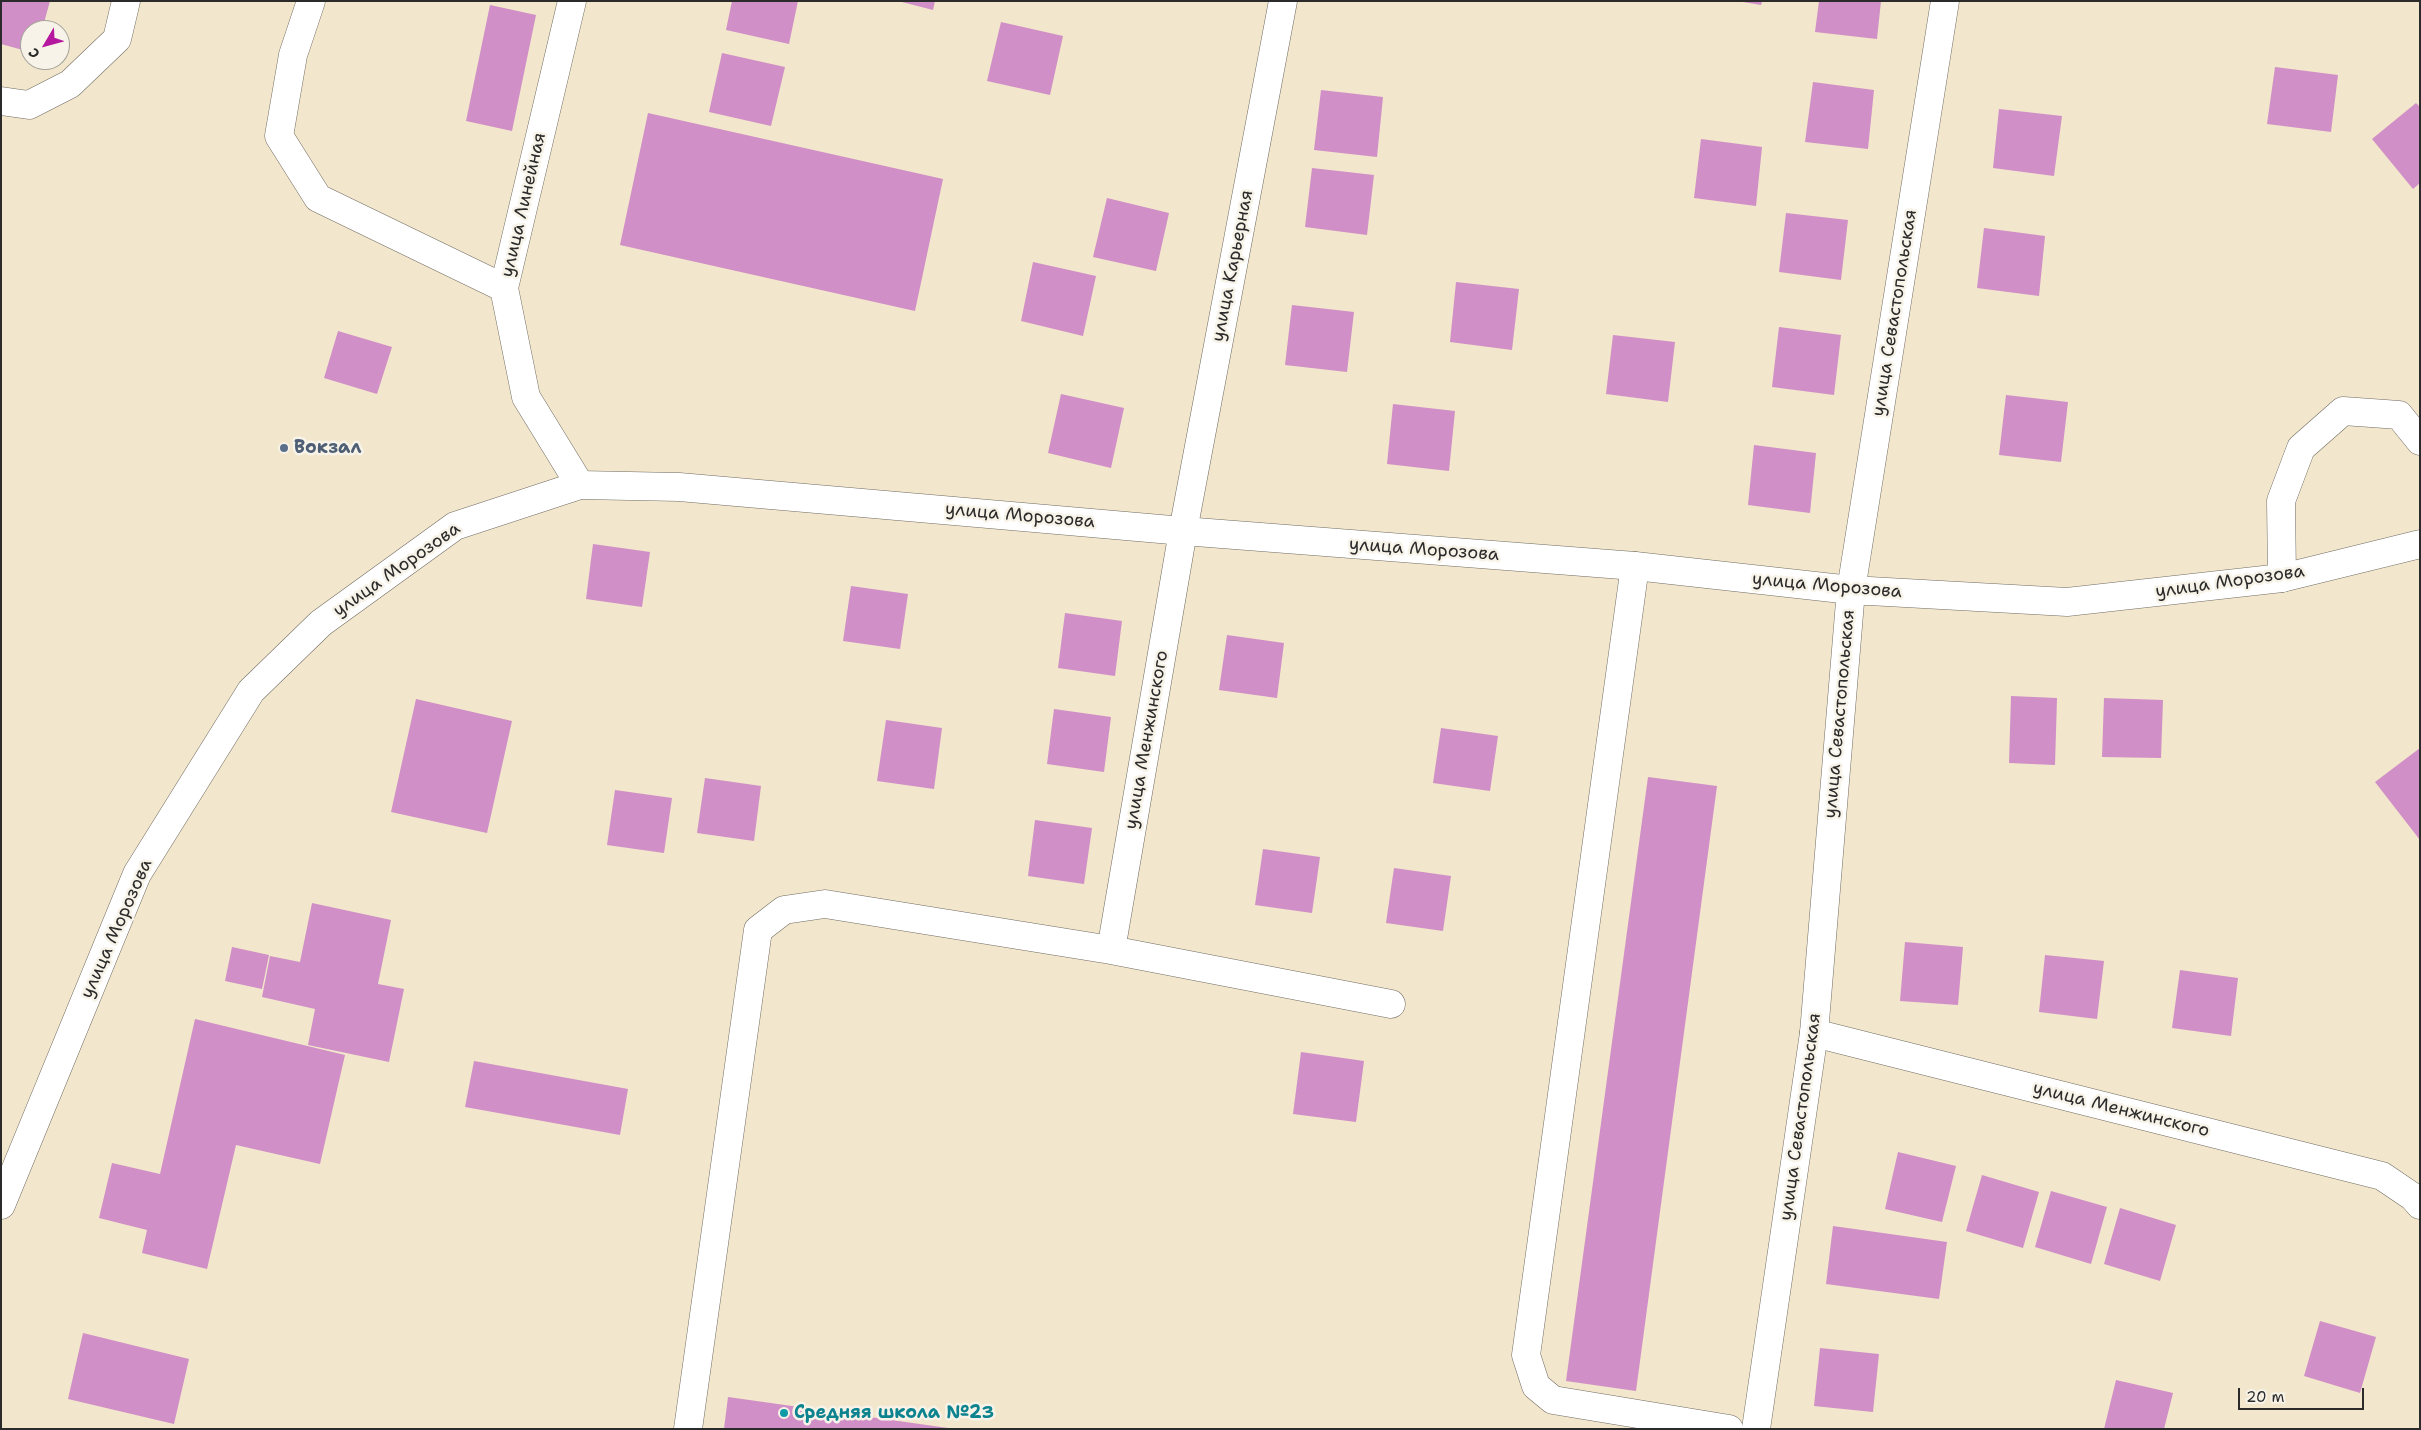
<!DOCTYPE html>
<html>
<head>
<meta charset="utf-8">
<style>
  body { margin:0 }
  #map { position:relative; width:2421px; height:1430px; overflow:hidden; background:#f2e6cc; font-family:"Shantell Sans",sans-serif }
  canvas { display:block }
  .frame { position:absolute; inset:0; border:2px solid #2b2b2b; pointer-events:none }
  .north { position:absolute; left:20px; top:20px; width:50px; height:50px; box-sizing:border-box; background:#f7f3e8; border:1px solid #a5a39c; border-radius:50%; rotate:233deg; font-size:14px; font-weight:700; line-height:20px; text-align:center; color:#2b2b2b }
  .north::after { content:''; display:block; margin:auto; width:18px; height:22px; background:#b5179e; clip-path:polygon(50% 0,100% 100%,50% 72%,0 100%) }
  .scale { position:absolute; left:2238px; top:1388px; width:126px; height:22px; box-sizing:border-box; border:2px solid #2b2b2b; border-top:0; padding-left:6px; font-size:15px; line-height:18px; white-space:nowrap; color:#2b2b2b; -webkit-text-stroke:4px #f7f3e8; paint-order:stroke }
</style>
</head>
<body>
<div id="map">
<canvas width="2421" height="1430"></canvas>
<div class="frame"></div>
<div class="north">С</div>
<div class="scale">20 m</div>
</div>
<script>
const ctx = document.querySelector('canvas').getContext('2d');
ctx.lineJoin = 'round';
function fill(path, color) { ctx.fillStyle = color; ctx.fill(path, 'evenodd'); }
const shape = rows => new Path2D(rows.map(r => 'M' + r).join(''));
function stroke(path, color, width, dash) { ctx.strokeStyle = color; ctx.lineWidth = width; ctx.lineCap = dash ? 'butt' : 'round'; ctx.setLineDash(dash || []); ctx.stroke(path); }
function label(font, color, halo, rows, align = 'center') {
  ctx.font = font + ' "Shantell Sans",sans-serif'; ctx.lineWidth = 5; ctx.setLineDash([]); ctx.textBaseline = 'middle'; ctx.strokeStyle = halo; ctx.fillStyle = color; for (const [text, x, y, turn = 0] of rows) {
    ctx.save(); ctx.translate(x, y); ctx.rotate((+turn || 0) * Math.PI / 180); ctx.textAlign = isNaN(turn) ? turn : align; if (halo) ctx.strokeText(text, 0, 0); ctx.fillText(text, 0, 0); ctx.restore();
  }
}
fill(shape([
  [1,1,50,1,42,30,30,30,30,52,1,44],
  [732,1,798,1,789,44,726,30],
  [898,1,935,1,933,10],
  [1737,1,1762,1,1761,5],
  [1819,1,1881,1,1877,39,1815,32],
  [490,5,536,15,512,131,466,121],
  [1001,22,1063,36,1050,95,987,81],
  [722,53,785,67,771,126,709,112],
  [2275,67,2338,75,2331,132,2267,124],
  [1813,82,1874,90,1868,149,1805,142],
  [1321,90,1383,97,1377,157,1314,150],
  [2416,103,2420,107,2420,183,2413,189,2372,139],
  [1999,109,2062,116,2054,176,1993,168],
  [648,113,943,179,915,311,620,245],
  [1701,139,1762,147,1756,206,1694,198],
  [1312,168,1374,175,1367,235,1305,227],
  [1107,198,1169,213,1156,271,1093,257],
  [1786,213,1848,220,1841,280,1779,272],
  [1984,228,2045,236,2039,296,1977,288],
  [1033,262,1096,276,1083,336,1021,321],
  [1456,282,1519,289,1512,350,1450,342],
  [1292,305,1354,312,1347,372,1285,365],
  [1779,327,1841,335,1834,395,1772,387],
  [338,331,392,347,377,394,324,378],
  [1613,335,1675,342,1668,402,1606,394],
  [1061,394,1124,408,1111,468,1048,453],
  [2006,395,2068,402,2061,462,1999,455],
  [1393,404,1455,411,1449,471,1387,464],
  [1754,445,1816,453,1810,513,1748,505],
  [593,544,650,552,642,607,586,599],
  [851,586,908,594,900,649,843,641],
  [1065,613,1122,621,1115,676,1058,668],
  [1227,635,1284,643,1277,698,1219,690],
  [2011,696,2057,698,2055,765,2009,763],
  [2104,698,2163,700,2161,758,2102,757],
  [416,699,512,721,487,833,391,812],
  [1054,709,1111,717,1104,772,1047,764],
  [886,720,942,728,934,789,877,781],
  [1441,728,1498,736,1490,791,1433,783],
  [2420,748,2420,840,2375,782],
  [1648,777,1717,786,1636,1391,1566,1381],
  [705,778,761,786,754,841,697,833],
  [615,790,672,798,664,853,607,845],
  [1035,820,1092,828,1084,884,1028,876],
  [1263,849,1320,857,1312,913,1255,905],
  [1394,868,1451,876,1443,931,1386,923],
  [312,903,391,920,378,984,404,989,389,1062,308,1045,315,1009,262,997,270,956,300,962],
  [1905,942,1963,947,1958,1005,1900,1001],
  [232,947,269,955,262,989,225,981],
  [2045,955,2104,961,2097,1019,2039,1012],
  [2180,970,2238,978,2231,1036,2172,1028],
  [195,1019,345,1055,320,1164,236,1145,207,1269,142,1253,147,1230,99,1218,112,1163,160,1174],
  [1301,1052,1364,1061,1356,1122,1293,1114],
  [474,1061,628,1089,620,1135,465,1107],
  [1898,1152,1956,1166,1942,1222,1885,1209],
  [1982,1175,2039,1192,2023,1248,1966,1231],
  [2051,1191,2107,1207,2091,1264,2035,1247],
  [2120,1208,2176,1225,2160,1281,2104,1264],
  [1833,1226,1947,1242,1939,1299,1826,1284],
  [2320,1321,2376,1337,2360,1393,2304,1376],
  [83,1333,189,1359,174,1424,68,1399],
  [1820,1348,1879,1354,1873,1412,1814,1406],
  [2116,1380,2173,1393,2164,1429,2104,1429],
  [728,1397,948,1428,948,1429,724,1429]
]), '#d08fc6');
const minor = shape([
  [311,1,293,55,279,136,318,198,504,288],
  [572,1,504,288,526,397,580,485],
  [1,101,29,105,70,84,117,39,126,1],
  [1635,566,1526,1355,1536,1386,1553,1400,1729,1429],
  [2282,578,2281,501,2301,448,2343,411,2399,415,2420,441],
  [1851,590,1945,1],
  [1111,950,1183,531,1283,1],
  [1814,1033,2382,1176,2413,1197,2420,1205],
  [688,1429,758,930,784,910,825,904,1111,950,1391,1004]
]);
const major = shape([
  [1,1205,137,874,251,691,321,623,455,526,580,485,679,487,1183,531,1635,566,1851,590,2067,602,2282,578,2420,544],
  [1756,1429,1814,1033,1851,590]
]);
stroke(minor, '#716c63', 29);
stroke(major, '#716c63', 29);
stroke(minor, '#fff', 28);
stroke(major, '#fff', 28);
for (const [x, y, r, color] of [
  [284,448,5,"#5c6f8a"],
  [784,1413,5,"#0f9aa8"]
]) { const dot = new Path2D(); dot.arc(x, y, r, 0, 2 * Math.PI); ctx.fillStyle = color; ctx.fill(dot); stroke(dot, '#f7f3e8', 2); }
label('18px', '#2b2b2b', '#f7f3e8', [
  ["улица Линейная",524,205,-77],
  ["улица Карьерная",1233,266,-79],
  ["улица Севастопольская",1895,313,-81],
  ["улица Морозова",1020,516,5],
  ["улица Морозова",1424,550,4],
  ["улица Морозова",397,570,-35],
  ["улица Морозова",2230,582,-8],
  ["улица Морозова",1827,586,5],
  ["улица Севастопольская",1840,714,-85],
  ["улица Менжинского",1147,740,-80],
  ["улица Морозова",117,929,-66],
  ["улица Менжинского",2121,1110,14],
  ["улица Севастопольская",1801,1117,-82]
]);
label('bold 18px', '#4e5e75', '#f7f3e8', [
  ["Вокзал",294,448]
], 'left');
label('bold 18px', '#0d838f', '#f7f3e8', [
  ["Средняя школа №23",794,1413]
], 'left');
</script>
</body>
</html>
